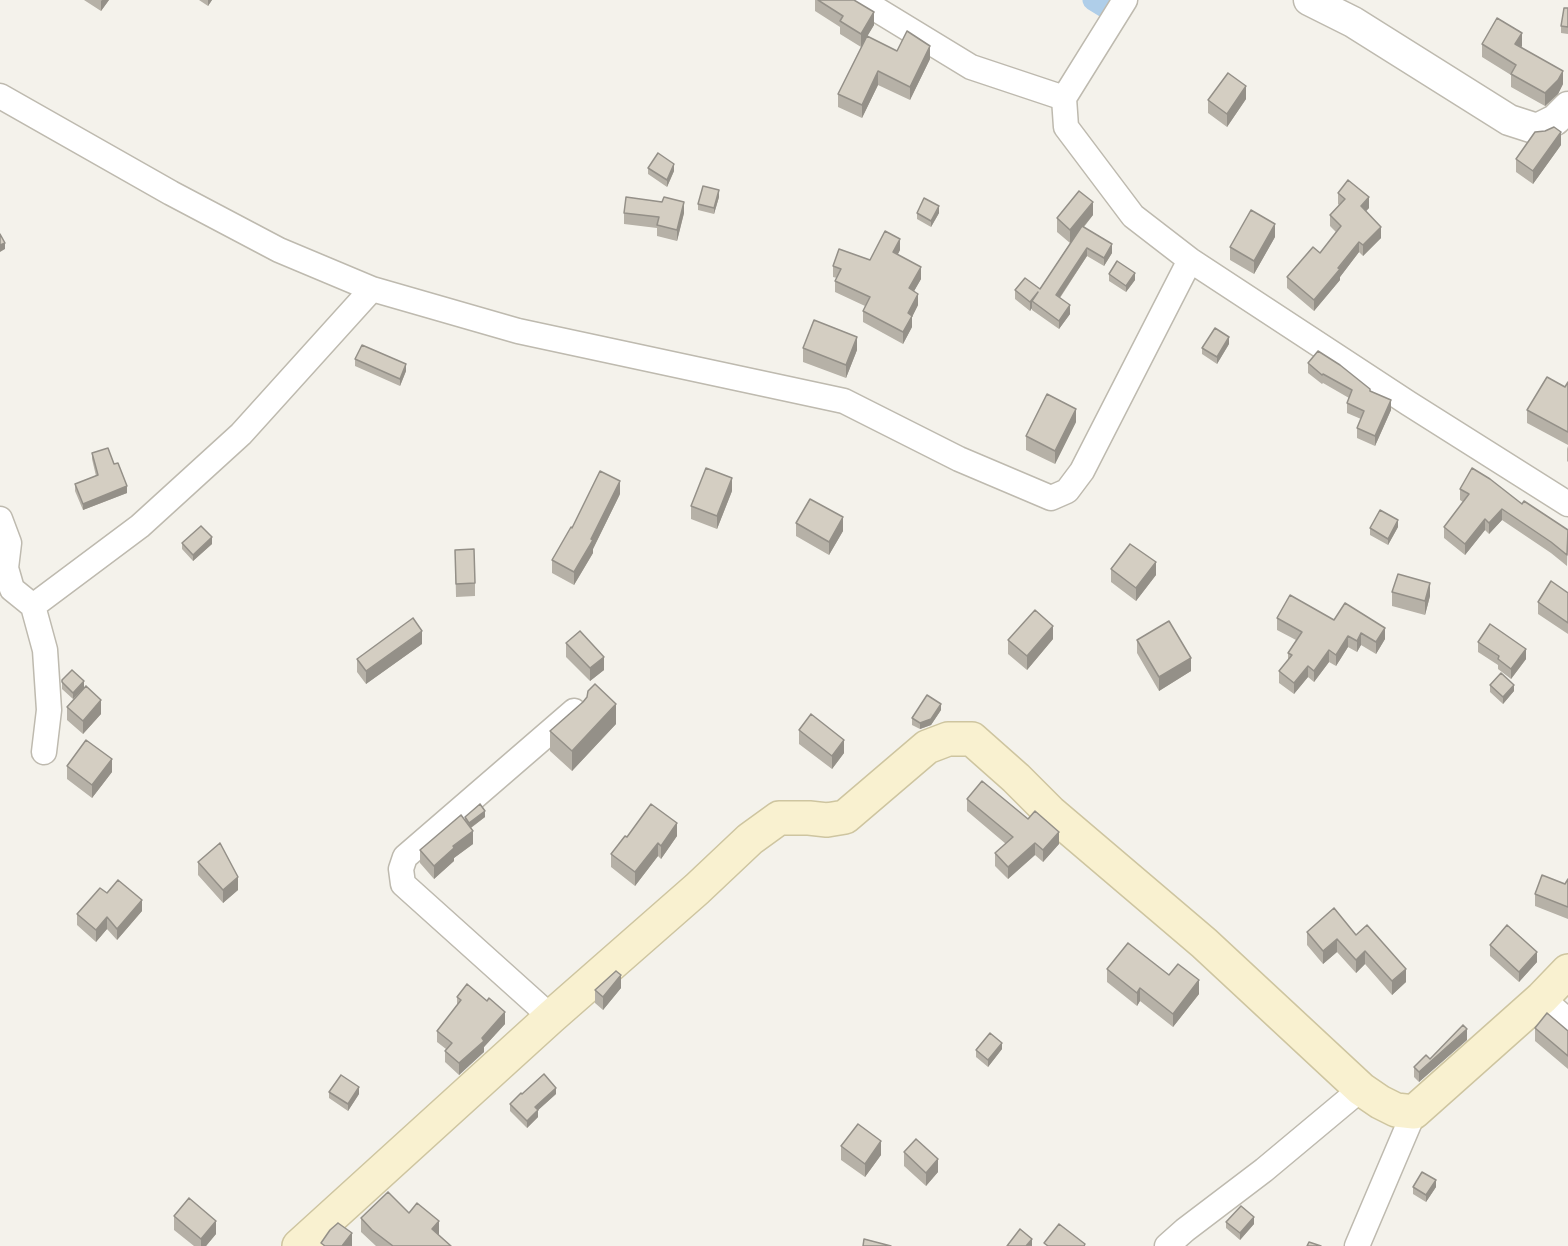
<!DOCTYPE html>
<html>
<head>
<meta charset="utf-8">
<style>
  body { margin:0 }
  canvas { display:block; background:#f4f2eb }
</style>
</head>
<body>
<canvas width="1568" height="1246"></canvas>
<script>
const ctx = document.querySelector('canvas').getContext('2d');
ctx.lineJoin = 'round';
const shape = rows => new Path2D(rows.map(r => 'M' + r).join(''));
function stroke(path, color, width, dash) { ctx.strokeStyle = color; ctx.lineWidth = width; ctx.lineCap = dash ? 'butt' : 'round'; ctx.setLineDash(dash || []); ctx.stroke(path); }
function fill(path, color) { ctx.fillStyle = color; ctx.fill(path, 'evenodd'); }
stroke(shape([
  [1093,0,1111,11]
]), '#afcee9', 21);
const minor = shape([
  [861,0,971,67,1064,98],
  [1125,0,1064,98,1066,127,1133,216,1190,260,1408,403,1568,504],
  [0,96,171,193,279,250,372,289,518,331,844,401,959,459,1051,498,1067,491,1082,471,1190,260],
  [0,519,9,543,6,568,12,589,33,606,45,650,49,710,44,752],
  [33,606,140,526,241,434,372,289],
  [1542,998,1568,1021],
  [551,1017,403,884,401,869,405,857,574,711],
  [1167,1246,1185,1230,1264,1170,1361,1089],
  [1357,1246,1414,1112]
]);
const tertiary = shape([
  [1309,0,1353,22,1509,120,1537,129,1555,120,1568,107]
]);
const secondary = shape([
  [299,1246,551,1017,697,889,750,839,779,818,809,818,827,820,845,817,927,747,948,739,972,739,1016,778,1050,812,1204,943,1361,1089,1380,1102,1396,1110,1414,1112,1542,998,1568,971]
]);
stroke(minor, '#bebaaf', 27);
stroke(tertiary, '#bebaaf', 33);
stroke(secondary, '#cec5a0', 36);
stroke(minor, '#fff', 24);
stroke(tertiary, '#fff', 30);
stroke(secondary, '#f9f1d0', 33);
fill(shape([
  [84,0,109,0,101,11],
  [199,0,212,0,208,6],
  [815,0,854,0,874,25,867,36,897,51,930,59,910,100,878,85,862,118,838,107,838,94,864,41,861,47,840,34,840,27,815,11],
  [1568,8,1568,34,1561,33,1561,26],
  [1482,44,1522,46,1521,47,1563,84,1558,94,1545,106,1511,87,1511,75,1482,57],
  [1246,99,1227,127,1208,113,1208,100],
  [1561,145,1533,184,1516,172,1516,159],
  [648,168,674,171,667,187,648,174],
  [1338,193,1369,208,1365,211,1381,238,1363,256,1359,252,1340,277,1340,280,1314,311,1287,288,1287,277,1320,253,1336,232,1330,226,1330,215,1339,205,1338,204],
  [719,197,714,214,698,210,698,204],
  [624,213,684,213,677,241,657,236,657,228,624,224],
  [917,213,939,213,931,227,917,219],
  [1093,215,1084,227,1112,253,1104,266,1087,256,1060,298,1070,314,1059,329,1032,310,1032,308,1030,311,1015,299,1015,290,1040,289,1070,243,1057,232,1057,218],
  [1275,237,1254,274,1230,260,1230,247],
  [900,250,897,255,921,279,914,291,918,305,912,317,912,327,903,344,863,322,863,311,865,306,835,292,835,281,837,278,833,277,833,266,870,260],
  [1109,274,1135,280,1126,292,1109,281],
  [1229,344,1217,364,1202,354,1202,348],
  [803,348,857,350,846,378,803,362],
  [355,359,406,371,400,386,355,366],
  [1308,363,1370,391,1391,410,1375,446,1357,438,1357,428,1361,419,1347,413,1347,403,1349,398,1323,383,1322,384,1308,373],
  [1568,382,1568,445,1527,423,1527,410,1565,387],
  [1076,422,1055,464,1026,450,1026,436],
  [1568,446,1568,462,1567,461,1567,449],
  [92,453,114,464,127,493,83,510,75,491,75,484,96,476,92,459],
  [1460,489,1522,504,1568,530,1567,566,1551,553,1502,520,1489,534,1485,530,1465,555,1444,538,1444,527,1463,502,1460,500],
  [732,491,717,529,691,519,691,506],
  [620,494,593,549,593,553,574,585,552,573,552,560,572,528],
  [796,523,843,531,829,555,796,536],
  [1398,527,1388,545,1370,535,1370,528],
  [182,543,212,544,193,561,182,549],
  [455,550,475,583,475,596,456,597],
  [1111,569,1156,575,1136,601,1111,582],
  [1392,592,1430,596,1425,615,1392,606],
  [1568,593,1568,634,1538,614,1538,602],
  [1277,618,1334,620,1385,639,1376,654,1361,645,1357,652,1348,647,1336,666,1329,662,1314,682,1308,677,1294,694,1279,683,1279,671,1288,660,1288,653,1296,640,1277,630],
  [1053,639,1027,670,1008,654,1008,640],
  [1137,640,1191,671,1159,691,1137,653],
  [1478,642,1526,659,1511,679,1498,669,1498,665,1478,652],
  [566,643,604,670,590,681,566,657],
  [422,644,366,684,357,672,357,659],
  [62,680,84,688,73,699,62,689],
  [1490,685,1514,691,1503,704,1490,692],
  [67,707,101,714,83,734,67,720],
  [941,710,931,725,920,729,912,725,912,718],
  [616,724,572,771,550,751,550,731],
  [799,730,844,753,832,769,799,744],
  [67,766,112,772,92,798,67,779],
  [967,799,1059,844,1043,862,1035,855,1008,879,995,866,995,853,1006,844,967,811],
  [465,817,485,817,471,828,473,844,454,858,454,861,434,879,420,863,420,850,465,820],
  [677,836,661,859,658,856,635,886,611,867,611,854,627,837],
  [198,862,238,890,223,903,198,875],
  [1568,879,1568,919,1535,906,1535,894,1565,884],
  [142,911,117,940,107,929,96,942,77,925,77,914],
  [1307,932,1356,935,1406,982,1392,995,1365,964,1356,973,1337,952,1323,964,1307,945],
  [1490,945,1537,962,1519,982,1490,956],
  [1107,969,1199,994,1173,1027,1140,1001,1137,1006,1107,982],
  [621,988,603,1010,595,1003,595,990],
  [457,997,505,1024,484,1047,484,1052,459,1075,445,1062,445,1051,446,1049,437,1042,437,1031,457,1005],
  [1535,1028,1568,1031,1568,1069,1535,1041],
  [1467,1040,1419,1082,1414,1077,1414,1067],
  [1002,1049,988,1067,976,1057,976,1050],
  [329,1092,359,1094,348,1111,329,1098],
  [556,1094,538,1110,538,1117,527,1128,510,1111,510,1104],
  [841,1146,881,1155,865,1177,841,1160],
  [904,1152,938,1172,926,1186,904,1166],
  [1413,1187,1436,1187,1426,1202,1413,1194],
  [409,1213,439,1234,438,1235,451,1246,376,1246,361,1232,361,1218],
  [174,1216,216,1234,206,1246,194,1246,174,1230],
  [1226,1222,1254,1224,1240,1240,1226,1228]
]), '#b6b1a7');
fill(shape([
  [102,0,109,0,101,11,101,1],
  [208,0,212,0,208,6],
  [874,12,874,25,861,47,861,34],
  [1522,33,1522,46,1515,57,1515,44],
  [930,46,930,59,910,100,910,87],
  [878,71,878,85,862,118,862,105],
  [1563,71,1563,84,1558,94,1545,106,1545,93],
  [1246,86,1246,99,1227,127,1227,114],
  [1561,132,1561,145,1533,184,1533,171],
  [674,164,674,171,667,187,667,180],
  [719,190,719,197,714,214,714,208],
  [1369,197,1369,208,1361,217,1361,206],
  [684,202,684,213,677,241,677,230],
  [1093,202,1093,215,1070,243,1070,230],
  [939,206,939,213,931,227,931,221],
  [1275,224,1275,237,1254,274,1254,261],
  [1381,227,1381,238,1363,256,1363,245],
  [900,239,900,250,893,264,893,252],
  [1359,242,1359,252,1340,277,1340,280,1314,311,1314,300],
  [5,243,5,249,0,252,0,245],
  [1112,244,1112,253,1104,266,1104,258],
  [1087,248,1087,256,1056,303,1056,295],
  [921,267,921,279,909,300,909,288],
  [1135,273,1135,280,1126,292,1126,286],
  [1038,292,1032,301,1032,308,1030,311,1030,302],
  [918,294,918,305,912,317,912,327,903,344,903,332,908,313],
  [1070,305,1070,314,1059,329,1059,321],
  [857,337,857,350,846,378,846,365],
  [1229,337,1229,344,1217,364,1217,357],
  [406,364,406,371,400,386,400,379],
  [1391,400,1391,410,1375,446,1375,436],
  [1076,409,1076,422,1055,464,1055,451],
  [732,478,732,491,717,529,717,516],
  [620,481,620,494,593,549,593,553,574,585,574,572],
  [127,486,127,493,83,510,83,504],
  [1502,509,1502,520,1489,534,1489,523],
  [843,517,843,531,829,555,829,542],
  [1485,519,1485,530,1465,555,1465,544],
  [1398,520,1398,527,1388,545,1388,539],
  [212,537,212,544,193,561,193,555],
  [1156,562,1156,575,1136,601,1136,588],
  [1430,583,1430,596,1425,615,1425,601],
  [1053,626,1053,639,1027,670,1027,656],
  [1385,628,1385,639,1376,654,1376,642],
  [422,631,422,644,366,684,366,671],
  [1361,633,1361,645,1357,652,1357,641],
  [1348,636,1348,647,1336,666,1336,655],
  [1526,649,1526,659,1511,679,1511,669],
  [1329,650,1329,662,1314,682,1314,671],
  [604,657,604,670,590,681,590,668],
  [1191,658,1191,671,1159,691,1159,677],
  [1308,666,1308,677,1294,694,1294,683],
  [84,681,84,688,73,699,73,693],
  [1514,685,1514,691,1503,704,1503,697],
  [101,700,101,714,83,734,83,721],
  [616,704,616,724,572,771,572,751],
  [941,704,941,710,931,725,920,729,920,723],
  [844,740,844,753,832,769,832,756],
  [112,759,112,772,92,798,92,785],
  [485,811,485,817,469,829,469,823],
  [677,823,677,836,661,859,661,846],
  [473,831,473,844,454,858,454,861,434,879,434,866,453,846],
  [1059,832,1059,844,1043,862,1043,850],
  [658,843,658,856,635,886,635,872],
  [1035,843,1035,855,1008,879,1008,867],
  [238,877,238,890,223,903,223,890],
  [142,900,142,911,117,940,117,929],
  [107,917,107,929,96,942,96,930],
  [1337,939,1337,952,1323,964,1323,951],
  [1365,951,1365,964,1356,973,1356,960],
  [1537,952,1537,962,1519,982,1519,972],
  [1406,969,1406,982,1392,995,1392,981],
  [621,975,621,988,603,1010,603,997],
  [1199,980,1199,994,1173,1027,1173,1014],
  [1140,988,1140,1001,1137,1006,1137,993],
  [505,1012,505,1024,484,1047,484,1052,459,1075,459,1063],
  [1467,1029,1467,1040,1419,1082,1419,1072],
  [1002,1043,1002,1049,988,1067,988,1060],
  [359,1087,359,1094,348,1111,348,1104],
  [556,1088,556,1094,535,1113,535,1107],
  [538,1110,538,1117,527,1128,527,1121],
  [881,1141,881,1155,865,1177,865,1164],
  [938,1159,938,1172,926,1186,926,1173],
  [1436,1180,1436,1187,1426,1202,1426,1195],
  [1254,1217,1254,1224,1240,1240,1240,1233],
  [216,1221,216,1234,206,1246,201,1246,201,1239],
  [439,1221,439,1234,432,1242,432,1229],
  [352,1233,352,1246,342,1246],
  [1032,1239,1032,1246,1026,1246]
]), '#949088');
const building = shape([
  [818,0,854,0,874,12,861,34,840,21,843,16,818,0],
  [1564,8,1568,8,1568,27,1561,26,1564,8],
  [1497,18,1522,33,1515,44,1563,71,1558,80,1545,93,1511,74,1516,65,1482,44,1497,18],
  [907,31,930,46,910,87,878,71,862,105,838,94,867,36,897,51,907,31],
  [1228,73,1246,86,1227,114,1208,100,1228,73],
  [1554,127,1561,132,1533,171,1516,159,1535,132,1545,131,1554,127],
  [658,153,674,164,667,180,648,168,658,153],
  [1348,180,1369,197,1361,206,1381,227,1363,245,1359,242,1338,268,1340,269,1314,300,1287,277,1313,247,1320,253,1341,226,1330,215,1345,199,1338,193,1348,180],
  [703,186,719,190,714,208,698,204,703,186],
  [1079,191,1093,202,1070,230,1057,218,1079,191],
  [626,197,662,202,664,197,684,202,677,230,657,225,659,217,624,213,626,197],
  [924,198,939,206,931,221,917,213,924,198],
  [1251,210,1275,224,1254,261,1230,247,1251,210],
  [1082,226,1112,244,1104,258,1087,248,1056,295,1070,305,1059,321,1032,301,1038,292,1030,302,1015,290,1025,278,1040,289,1082,226],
  [885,231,900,239,893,252,921,267,909,288,918,294,908,313,912,316,903,332,863,311,870,297,835,281,841,269,833,266,839,249,870,260,885,231],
  [0,234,5,243,0,245,0,234],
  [1117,261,1135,273,1126,286,1109,274,1117,261],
  [814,320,857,337,846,365,803,348,814,320],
  [1215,328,1229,337,1217,357,1202,348,1215,328],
  [362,345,406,364,400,379,355,359,362,345],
  [1318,351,1340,365,1370,389,1370,391,1391,400,1375,436,1357,428,1364,411,1347,403,1352,390,1323,374,1322,375,1308,363,1318,351],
  [1547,377,1565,387,1568,382,1568,432,1527,410,1547,377],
  [1047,394,1076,409,1055,451,1026,436,1047,394],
  [108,448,114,464,118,463,127,486,83,504,75,484,98,475,92,453,108,448],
  [706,468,732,478,717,516,691,506,706,468],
  [1472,468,1490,479,1522,504,1524,501,1568,530,1567,555,1551,542,1502,509,1489,523,1485,519,1465,544,1444,527,1469,494,1460,489,1472,468],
  [600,471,620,481,591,539,593,540,574,572,552,560,571,527,572,528,600,471],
  [810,499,843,517,829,542,796,523,810,499],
  [1380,510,1398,520,1388,539,1370,528,1380,510],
  [201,526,212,537,193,555,182,543,201,526],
  [1130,544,1156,562,1136,588,1111,569,1130,544],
  [474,549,475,583,456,584,455,550,474,549],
  [1398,574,1430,583,1425,601,1392,592,1398,574],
  [1551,581,1568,593,1568,623,1538,602,1551,581],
  [1290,595,1334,620,1345,603,1385,628,1376,642,1361,633,1357,641,1348,636,1336,655,1329,650,1314,671,1308,666,1294,683,1279,671,1292,655,1288,653,1302,632,1277,618,1290,595],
  [1035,610,1053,626,1027,656,1008,640,1035,610],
  [413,618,422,631,366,671,357,659,413,618],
  [1169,621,1191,658,1159,677,1137,640,1169,621],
  [1490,624,1526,649,1511,669,1498,659,1499,656,1478,642,1490,624],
  [580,631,604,657,590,668,566,643,580,631],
  [72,670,84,681,73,693,62,682,62,680,72,670],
  [1501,673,1514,685,1503,697,1490,685,1501,673],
  [595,684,616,704,572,751,550,731,583,702,587,697,588,691,595,684],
  [86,686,101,700,83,721,67,707,86,686],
  [927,695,941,704,931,719,920,723,912,718,927,695],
  [811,714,844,740,832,756,799,730,811,714],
  [86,740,112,759,92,785,67,766,86,740],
  [982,781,1028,819,1035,811,1059,832,1043,850,1035,843,1008,867,995,853,1013,837,967,799,982,781],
  [480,804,485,811,469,823,465,817,480,804],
  [651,804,677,823,661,846,658,843,635,872,611,854,625,836,627,837,651,804],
  [461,815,473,831,453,846,454,848,434,866,420,850,461,815],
  [220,843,238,877,223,890,198,862,220,843],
  [1542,875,1565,884,1568,879,1568,907,1535,894,1542,875],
  [118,880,142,900,117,929,107,917,96,930,77,914,100,888,107,893,118,880],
  [1334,908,1356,935,1367,925,1406,969,1392,981,1365,951,1356,960,1337,939,1323,951,1307,932,1334,908],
  [1507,925,1537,952,1519,972,1490,945,1507,925],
  [1128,943,1169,975,1178,964,1199,980,1173,1014,1140,988,1137,993,1107,969,1128,943],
  [616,971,621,975,603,997,595,990,616,971],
  [467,984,487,1001,489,998,505,1012,482,1038,484,1041,459,1063,445,1051,452,1043,437,1031,461,1000,457,997,467,984],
  [1547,1013,1568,1031,1568,1056,1535,1028,1547,1013],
  [1463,1025,1467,1029,1419,1072,1414,1067,1426,1055,1430,1059,1463,1025],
  [990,1033,1002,1043,988,1060,976,1050,990,1033],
  [544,1074,556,1088,535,1107,538,1110,527,1121,510,1104,521,1093,522,1094,544,1074],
  [341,1075,359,1087,348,1104,329,1092,341,1075],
  [858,1124,881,1141,865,1164,841,1146,858,1124],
  [916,1139,938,1159,926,1173,904,1152,916,1139],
  [1422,1172,1436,1180,1426,1195,1413,1187,1422,1172],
  [388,1192,409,1213,417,1203,439,1221,432,1229,451,1246,393,1246,372,1230,361,1218,388,1192],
  [189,1198,216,1221,201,1239,174,1216,189,1198],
  [1241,1206,1254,1217,1240,1233,1226,1222,1241,1206],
  [338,1223,352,1233,342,1246,325,1246,321,1243,330,1230,338,1223],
  [1059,1224,1085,1244,1084,1246,1048,1246,1044,1243,1059,1224],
  [1020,1229,1032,1239,1026,1246,1007,1246,1020,1229],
  [864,1239,891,1246,863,1246,864,1239],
  [1309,1242,1321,1246,1307,1246,1309,1242]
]);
fill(building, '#d4cec2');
stroke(building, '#949088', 1.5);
</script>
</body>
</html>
